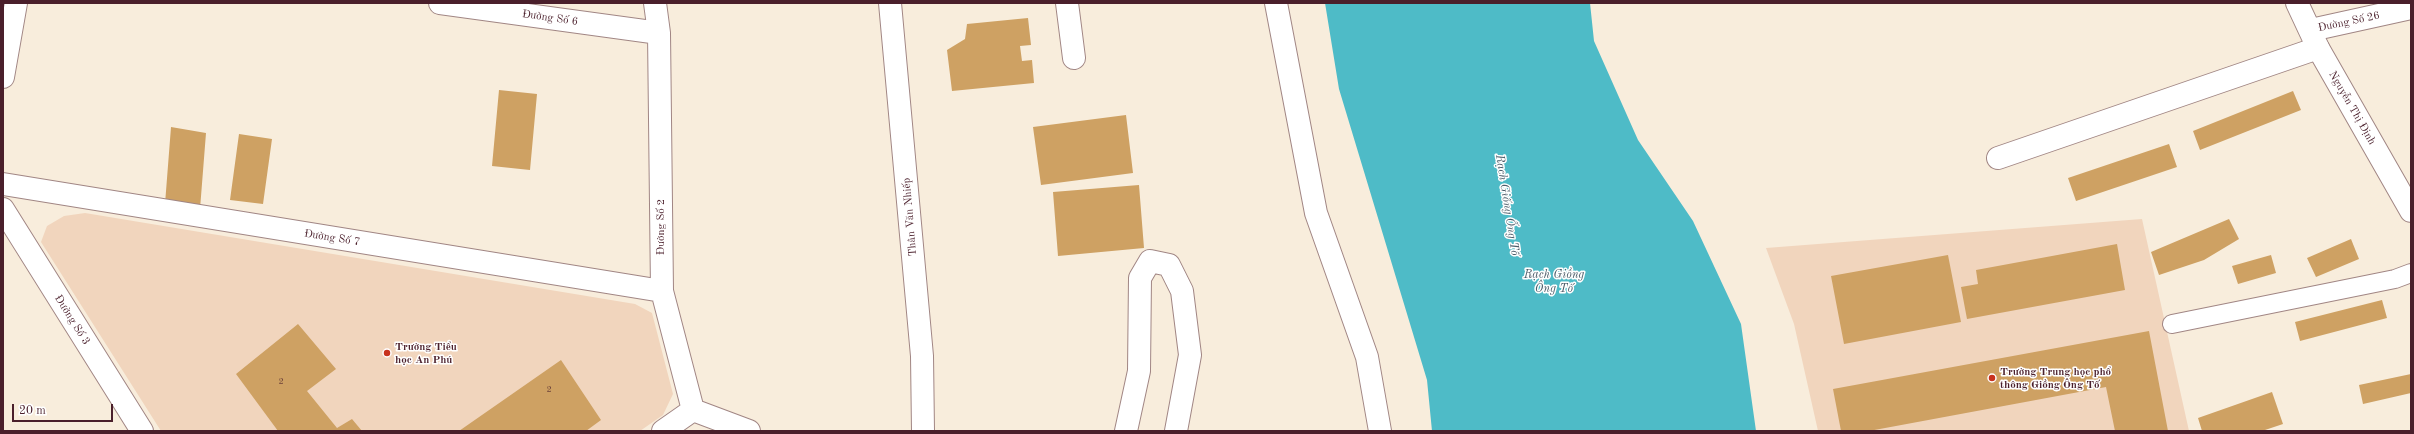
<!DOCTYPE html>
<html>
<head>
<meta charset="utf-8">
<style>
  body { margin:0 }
  #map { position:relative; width:2414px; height:434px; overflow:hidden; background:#f8eddc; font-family:"Old Standard TT",serif }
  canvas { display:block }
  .frame { position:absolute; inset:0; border:4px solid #4a1f2b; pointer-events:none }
  .scale { position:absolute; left:12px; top:404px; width:101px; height:18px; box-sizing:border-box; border:2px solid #4a1f2b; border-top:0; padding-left:5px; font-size:12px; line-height:14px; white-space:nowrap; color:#4a1f2b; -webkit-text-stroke:3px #fff; paint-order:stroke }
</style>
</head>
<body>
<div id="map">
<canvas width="2414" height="434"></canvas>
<div class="frame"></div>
<div class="scale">20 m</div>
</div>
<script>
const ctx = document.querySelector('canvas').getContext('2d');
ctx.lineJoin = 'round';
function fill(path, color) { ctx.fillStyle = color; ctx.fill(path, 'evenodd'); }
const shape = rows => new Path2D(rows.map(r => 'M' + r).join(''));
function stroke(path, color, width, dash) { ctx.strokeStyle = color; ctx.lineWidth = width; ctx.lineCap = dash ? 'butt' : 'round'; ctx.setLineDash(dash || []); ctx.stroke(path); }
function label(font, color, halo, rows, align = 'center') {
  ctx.font = font + ' "Old Standard TT",serif'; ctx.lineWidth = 3; ctx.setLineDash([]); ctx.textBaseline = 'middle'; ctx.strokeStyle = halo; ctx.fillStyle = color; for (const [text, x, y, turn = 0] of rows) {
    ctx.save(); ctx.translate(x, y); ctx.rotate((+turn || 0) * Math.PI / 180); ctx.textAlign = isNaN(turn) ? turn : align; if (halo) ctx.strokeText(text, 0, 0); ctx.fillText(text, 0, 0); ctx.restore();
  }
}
fill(shape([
  [85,213,635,304,652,313,673,394,663,415,640,431,161,431,41,242,47,226,64,216],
  [2142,219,2189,431,1818,431,1794,324,1766,248]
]), '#f1d5bd');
fill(shape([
  [1325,3,1590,3,1594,41,1638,140,1693,221,1741,324,1756,431,1432,431,1427,380,1339,89]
]), '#4ebbc7');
fill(shape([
  [1028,18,1031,45,1020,46,1022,61,1032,60,1034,83,952,91,947,50,965,39,967,24],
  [499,90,537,94,530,170,492,166],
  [2293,91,2301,110,2200,150,2193,131],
  [1126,115,1133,173,1041,185,1033,127],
  [171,127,206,133,200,209,165,204],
  [239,134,272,139,263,204,230,200],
  [2169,144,2177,167,2076,201,2068,178],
  [1139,185,1144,248,1058,256,1053,192],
  [2229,219,2239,239,2204,260,2159,275,2151,252],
  [2351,239,2359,259,2316,277,2307,258],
  [2117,244,2125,290,1967,319,1961,287,1978,284,1976,270],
  [1948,255,1961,322,1844,344,1831,276],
  [2271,255,2276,273,2238,284,2232,266],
  [2382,300,2387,318,2300,341,2295,322],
  [298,324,336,369,307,391,337,428,352,419,362,431,278,431,236,374],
  [2149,331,2168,431,2115,431,2106,387,1869,431,1841,431,1833,389],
  [561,360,601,420,586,431,459,431],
  [2411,374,2411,393,2363,404,2359,385],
  [2272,392,2283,424,2262,431,2202,431,2198,418]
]), '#cea163');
const lane = shape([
  [2172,324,2395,279,2411,273]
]);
const street = shape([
  [440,3,659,33],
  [655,3,659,33,662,291,693,410,663,431],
  [1067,3,1074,58],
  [1276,3,1316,213,1367,357,1380,431],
  [2311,30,2411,8],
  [3,77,16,3],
  [1998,158,2318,48],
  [3,184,662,291],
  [3,209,142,431],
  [693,410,749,431],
  [1126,431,1139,371,1140,278,1150,261,1169,265,1182,291,1190,355,1176,431]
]);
const secondary = shape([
  [890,3,922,356,923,431],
  [2297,3,2318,48,2411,211]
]);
stroke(lane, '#a18684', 20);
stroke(street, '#a18684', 24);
stroke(secondary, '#a18684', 24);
stroke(lane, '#fff', 18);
stroke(street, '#fff', 22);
stroke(secondary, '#fff', 22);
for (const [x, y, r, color] of [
  [387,353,4,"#c8321e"],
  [1992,378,4,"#c8321e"]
]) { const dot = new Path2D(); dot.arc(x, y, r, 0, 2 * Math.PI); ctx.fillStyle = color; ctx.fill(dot); stroke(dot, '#fff', 1.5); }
label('9px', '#6b4039', null, [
  ["2",281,382],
  ["2",549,390]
]);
label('11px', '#4a1f2b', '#fff', [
  ["Đường Số 6",550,18,8],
  ["Đường Số 26",2349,22,-12],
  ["Nguyễn Thị Định",2352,108,60],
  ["Thân Văn Nhiếp",910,217,-95],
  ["Đường Số 2",661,227,-90],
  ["Đường Số 7",332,238,9],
  ["Đường Số 3",72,320,58]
]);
label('bold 11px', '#4a1f2b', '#fff', [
  ["Trường Tiểu",395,347],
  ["học An Phú",395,360],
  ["Trường Trung học phổ",2000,372],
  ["thông Giồng Ông Tố",2000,385]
], 'left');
label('italic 12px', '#4c5d69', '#fff', [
  ["Rạch Giống Ống Tố",1507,205,81],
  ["Rạch Giồng",1554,275],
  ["Ông Tố",1554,289]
]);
</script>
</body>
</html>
